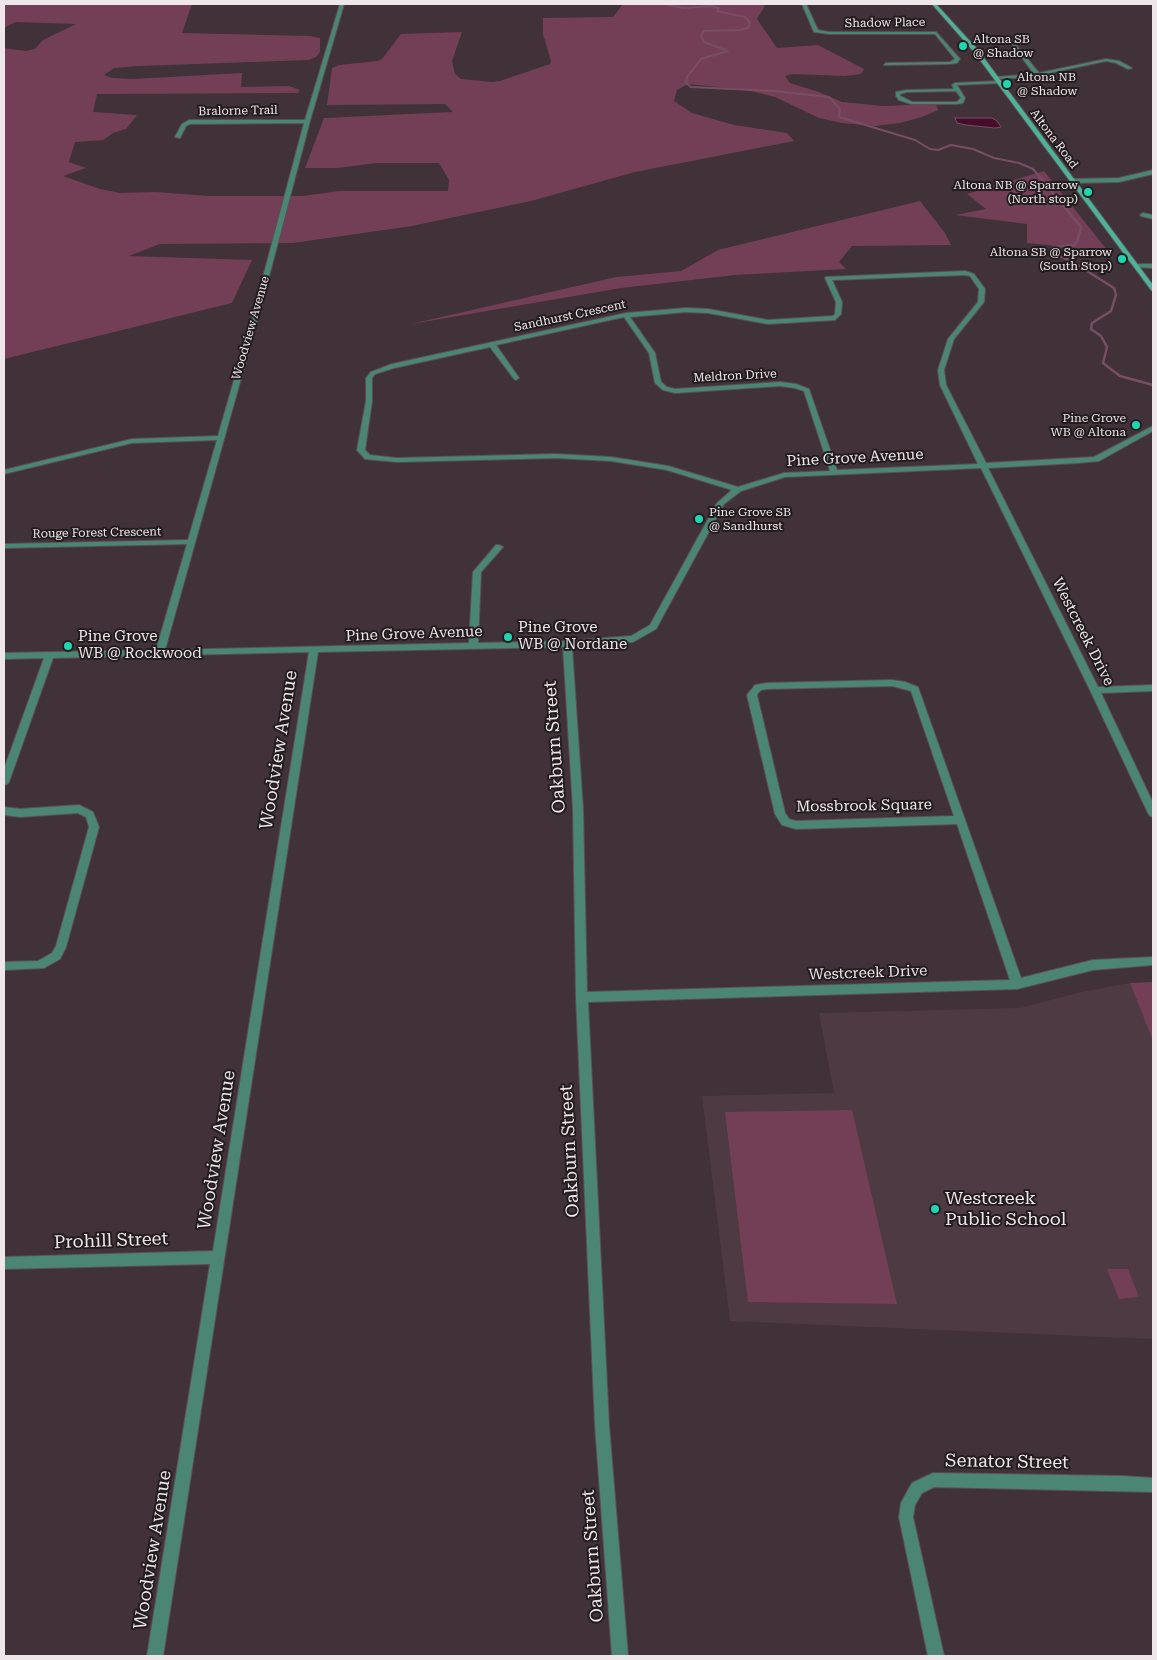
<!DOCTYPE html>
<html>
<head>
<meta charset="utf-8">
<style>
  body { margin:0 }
  #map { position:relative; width:1157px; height:1660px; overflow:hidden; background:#403238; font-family:"Roboto Serif",serif }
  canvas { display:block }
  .frame { position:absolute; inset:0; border:5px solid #efe6e9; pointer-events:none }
</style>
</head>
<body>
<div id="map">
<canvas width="1157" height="1660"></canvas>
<div class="frame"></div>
</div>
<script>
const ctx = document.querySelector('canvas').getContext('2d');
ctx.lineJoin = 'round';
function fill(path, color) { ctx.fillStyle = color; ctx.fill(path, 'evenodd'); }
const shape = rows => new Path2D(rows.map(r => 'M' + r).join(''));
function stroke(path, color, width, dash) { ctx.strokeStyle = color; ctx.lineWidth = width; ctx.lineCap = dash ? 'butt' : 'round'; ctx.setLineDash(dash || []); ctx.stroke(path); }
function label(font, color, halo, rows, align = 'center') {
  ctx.font = font + ' "Roboto Serif",serif'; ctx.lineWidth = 4; ctx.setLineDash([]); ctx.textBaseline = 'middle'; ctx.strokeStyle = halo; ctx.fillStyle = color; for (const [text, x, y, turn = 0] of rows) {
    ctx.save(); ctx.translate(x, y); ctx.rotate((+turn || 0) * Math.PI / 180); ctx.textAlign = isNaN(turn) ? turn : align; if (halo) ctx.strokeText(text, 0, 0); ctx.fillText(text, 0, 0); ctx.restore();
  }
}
fill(shape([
  [1130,983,1153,1041,1153,1339,730,1321,702,1096,834,1093,819,1013,1020,1008,1081,992]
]), '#4e3a42');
fill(shape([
  [4,4,192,4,182,33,310,36,320,38,320,52,316,57,309,60,139,66,114,68,104,75,112,78,133,79,242,73,241,87,289,86,300,90,298,93,97,94,93,112,137,115,126,129,113,133,103,140,75,142,69,162,86,168,63,176,100,189,120,193,156,192,208,196,303,196,339,191,448,191,449,180,439,163,376,163,338,168,305,168,324,118,453,112,445,104,327,105,332,68,339,65,378,61,382,59,401,34,462,32,452,61,455,74,461,79,492,82,500,81,550,64,551,61,543,34,543,18,613,17,623,4,760,4,765,6,757,19,777,48,818,45,864,69,861,74,845,76,792,74,785,76,790,83,819,92,842,102,883,106,936,104,938,110,922,117,900,123,875,126,842,123,819,118,775,97,747,90,688,84,677,90,674,101,692,113,734,125,787,133,794,141,635,172,531,201,412,226,293,243,160,244,129,256,252,260,232,303,4,359,4,48,26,51,35,49,43,40,76,24,15,22,4,28],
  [1044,171,1108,251,1027,243,1027,224,955,215,986,209,967,194],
  [920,201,945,233,951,245,852,246,839,262,846,269,735,275,621,288,411,324,616,277,681,271,718,250],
  [1153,982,1153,1041,1130,983],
  [852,1110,897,1304,748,1302,725,1112],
  [1107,1269,1128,1269,1139,1297,1119,1299]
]), '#733f57');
const water = shape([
  [955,118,992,118,997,121,1001,127,995,128,966,125,957,123,955,118]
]);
fill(water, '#450d2b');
stroke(water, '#784e64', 1);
stroke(shape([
  [662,4,684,8,711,6,719,8,717,11,745,17,750,23,748,28,740,30,704,31,701,36,704,42,728,51,701,59,687,77,686,83,691,87,773,91,829,97,840,109,839,117,915,140,930,149,938,150,951,145,973,149,994,158,1019,163,1033,169,1044,182]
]), '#784e64', 2);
stroke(shape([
  [1043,181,1081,227,1077,242,1074,245,1054,247,1051,249,1053,253,1071,261,1114,288,1116,295,1111,311,1092,323,1091,329,1101,336,1107,347,1103,363,1120,376,1153,385]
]), '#784e64', 2.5);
const street = shape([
  [340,4,344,4,310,121,261,307,165,650,469,643,473,572,496,545,499,545,503,547,481,572,478,643,567,641,631,636,650,625,717,503,732,490,667,470,611,461,556,458,397,462,365,459,357,450,366,401,366,378,371,372,392,364,626,313,686,308,708,309,768,320,833,316,835,314,836,302,825,278,826,277,965,271,974,274,985,289,984,302,954,339,944,370,946,385,986,463,1094,457,1153,426,1153,431,1099,461,1078,463,988,468,1098,687,1153,685,1153,691,1101,693,1153,803,1153,817,1150,816,1148,813,1090,690,981,468,785,477,741,491,724,504,656,629,633,642,572,647,583,809,587,992,1010,980,957,824,796,829,782,825,775,814,747,695,755,685,767,683,892,680,905,682,918,687,1021,978,1093,960,1153,957,1153,965,1093,970,1017,989,588,1002,609,1425,628,1656,612,1656,595,1425,576,997,573,809,563,647,318,652,163,1656,147,1656,210,1264,4,1269,4,1257,213,1251,309,652,53,658,9,782,7,784,4,785,4,769,44,658,4,659,4,653,156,650,187,544,4,548,4,544,188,540,217,440,132,443,4,474,4,470,132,439,218,436,255,307,304,123,190,124,186,126,180,138,175,137,182,124,189,120,305,120,340,4],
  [965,275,970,276,979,289,978,302,948,339,938,370,940,385,978,464,837,470,809,389,796,384,780,382,675,389,667,387,661,382,655,353,630,317,686,312,708,313,768,324,835,320,841,314,842,302,832,280,965,275],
  [624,317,649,353,655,383,663,390,675,393,780,386,795,388,804,391,830,471,784,473,738,487,668,466,611,457,556,454,397,458,370,455,365,450,372,401,372,378,375,374,394,368,490,347,514,379,516,380,519,378,496,345,624,317],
  [892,686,911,691,954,816,796,821,789,819,785,813,757,695,758,693,761,690,767,689,892,686],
  [802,4,806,4,818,30,829,32,936,32,960,59,957,63,950,64,884,65,886,63,950,62,955,59,935,34,829,34,814,32,802,4],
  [1011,39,1039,73,1106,59,1119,61,1132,68,1128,69,1116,63,1106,61,1031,77,994,79,996,77,1034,74,1009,40,1011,39],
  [999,81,1001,83,957,85,965,98,963,103,957,104,911,104,899,100,896,96,896,92,907,90,954,89,952,85,955,83,999,81],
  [956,91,961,98,957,102,912,102,900,96,900,94,907,92,956,91],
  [1153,170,1153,174,1119,182,1073,183,1070,181,1073,179,1119,178,1153,170],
  [1143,213,1153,215,1153,219,1141,216,1140,215,1143,213],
  [1137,264,1153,264,1153,268,1135,267,1134,266,1137,264],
  [79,805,93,812,99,827,66,947,60,959,44,968,4,970,4,962,38,961,52,953,56,946,89,827,86,817,78,813,20,817,4,815,4,807,20,809,79,805],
  [933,1473,1123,1476,1153,1478,1153,1492,934,1487,922,1493,915,1505,913,1517,944,1656,928,1656,899,1517,901,1503,912,1483,933,1473]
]);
const secondary = shape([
  [4,4,52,4,4,5,4,4],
  [932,4,936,4,978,50,1153,285,1153,291,1151,290,974,52,932,4]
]);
stroke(street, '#5c4f54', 2);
stroke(secondary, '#5c4f54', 2);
fill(street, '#4b8675');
fill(secondary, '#4db297');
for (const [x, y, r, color] of [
  [963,46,5,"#21d5af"],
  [1007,84,5,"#21d5af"],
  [1088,192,5,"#21d5af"],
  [1122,259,5,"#21d5af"],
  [1136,425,5,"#21d5af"],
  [699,519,5,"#21d5af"],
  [508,637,5,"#21d5af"],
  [68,646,5,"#21d5af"],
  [935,1209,5,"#21d5af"]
]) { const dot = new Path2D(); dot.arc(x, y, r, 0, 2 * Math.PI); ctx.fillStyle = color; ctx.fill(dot); stroke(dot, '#221c1f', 2); }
label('12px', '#efe6e9', '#221c1f', [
  ["Shadow Place",885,23,-1],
  ["Bralorne Trail",238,111,-1],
  ["Altona Road",1054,139,53],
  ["Sandhurst Crescent",570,316,-12],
  ["Woodview Avenue",251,328,-74],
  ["Meldron Drive",735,376,-3],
  ["Rouge Forest Crescent",97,533,-1]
]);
label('12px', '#efe6e9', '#221c1f', [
  ["Altona SB",973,39],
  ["@ Shadow",973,53],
  ["Altona NB",1017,77],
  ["@ Shadow",1017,91],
  ["Altona NB @ Sparrow",1078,185,"right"],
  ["(North stop)",1078,199,"right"],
  ["Altona SB @ Sparrow",1112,252,"right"],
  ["(South Stop)",1112,266,"right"],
  ["Pine Grove",1126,418,"right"],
  ["WB @ Altona",1126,432,"right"],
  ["Pine Grove SB",709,512],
  ["@ Sandhurst",709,526]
], 'left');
label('15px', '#efe6e9', '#221c1f', [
  ["Pine Grove Avenue",855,458,-3],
  ["Westcreek Drive",1083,632,63],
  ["Pine Grove Avenue",414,634,-2],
  ["Mossbrook Square",864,806,-1],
  ["Westcreek Drive",868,973,-2]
]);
label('15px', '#efe6e9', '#221c1f', [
  ["Pine Grove",518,628],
  ["WB @ Nordane",518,645],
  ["Pine Grove",78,637],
  ["WB @ Rockwood",78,654]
], 'left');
label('18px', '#efe6e9', '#221c1f', [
  ["Oakburn Street",555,747,-94],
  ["Woodview Avenue",279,750,-81],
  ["Woodview Avenue",217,1150,-81],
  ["Oakburn Street",570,1151,-93],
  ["Prohill Street",111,1241,-2],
  ["Senator Street",1007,1462,1],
  ["Woodview Avenue",153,1550,-81],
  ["Oakburn Street",593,1556,-94]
]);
label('18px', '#efe6e9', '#221c1f', [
  ["Westcreek",945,1199],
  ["Public School",945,1220]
], 'left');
</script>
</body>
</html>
